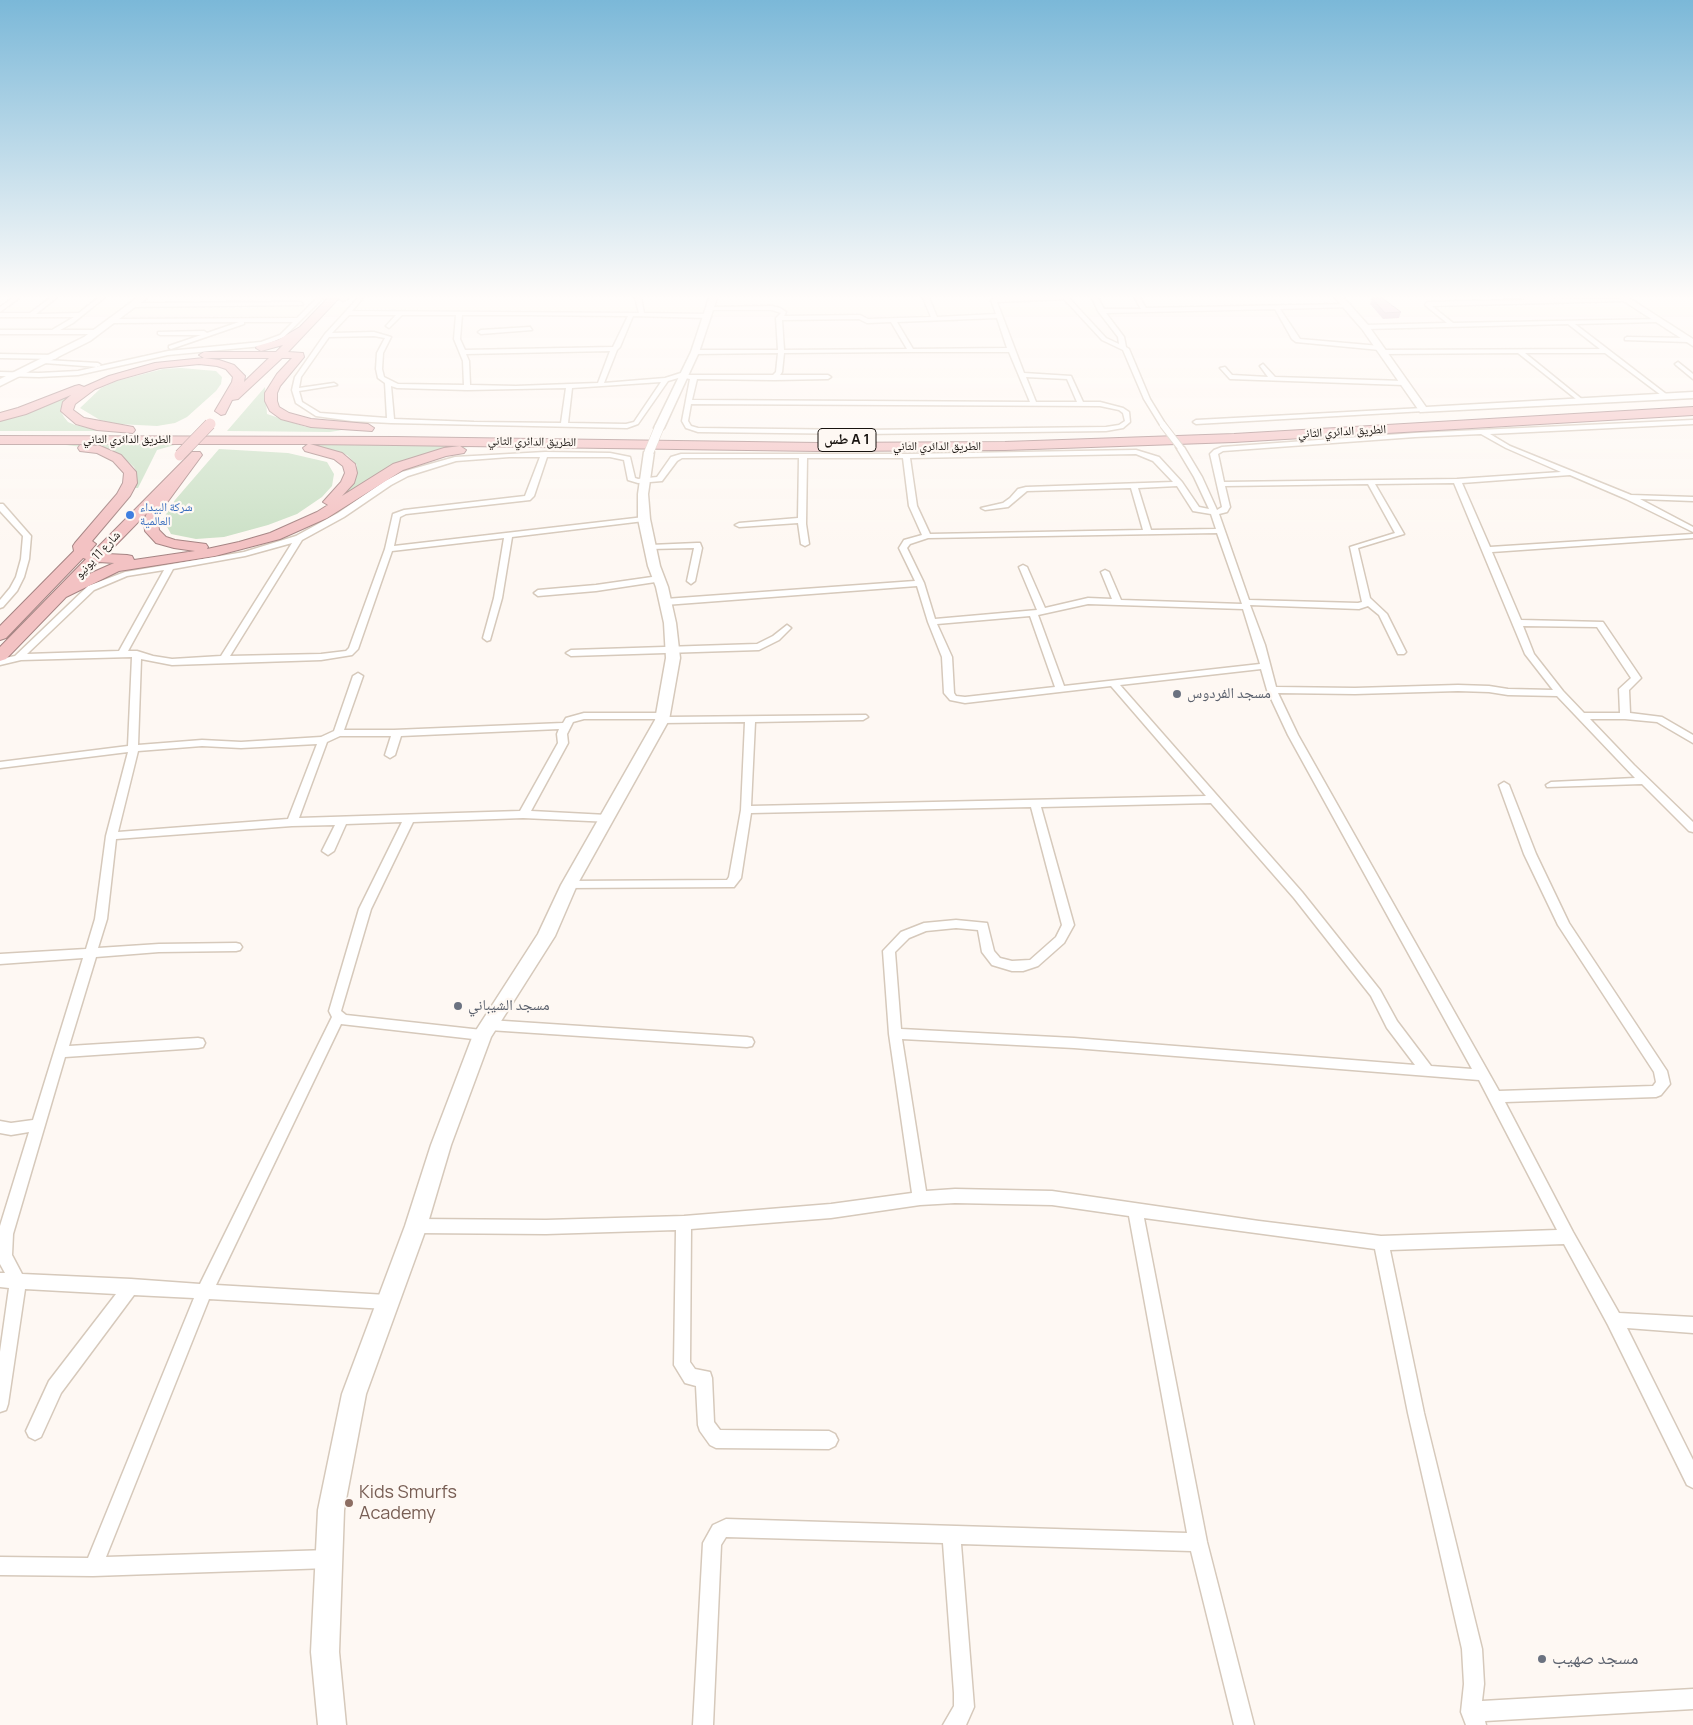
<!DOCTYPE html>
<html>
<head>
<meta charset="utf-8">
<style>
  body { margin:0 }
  canvas { display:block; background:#fef8f3 }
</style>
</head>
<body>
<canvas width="1693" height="1725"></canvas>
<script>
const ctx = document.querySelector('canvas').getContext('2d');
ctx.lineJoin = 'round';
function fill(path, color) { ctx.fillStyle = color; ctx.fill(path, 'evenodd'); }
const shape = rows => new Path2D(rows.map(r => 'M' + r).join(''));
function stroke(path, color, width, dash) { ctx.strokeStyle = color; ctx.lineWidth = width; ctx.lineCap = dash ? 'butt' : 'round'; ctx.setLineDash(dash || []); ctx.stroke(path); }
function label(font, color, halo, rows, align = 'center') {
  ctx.font = font + ' Manrope,"Noto Naskh Arabic",sans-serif'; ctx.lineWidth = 4.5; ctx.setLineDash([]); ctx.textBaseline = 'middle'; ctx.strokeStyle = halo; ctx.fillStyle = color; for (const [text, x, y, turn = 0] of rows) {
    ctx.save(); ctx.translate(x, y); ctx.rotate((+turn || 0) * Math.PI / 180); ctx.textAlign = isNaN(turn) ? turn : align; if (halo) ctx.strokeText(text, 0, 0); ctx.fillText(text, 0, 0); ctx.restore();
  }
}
fill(shape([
  [181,368,216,371,222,377,221,384,216,391,187,417,175,423,157,426,118,424,100,420,80,408,101,388,117,381,163,369],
  [265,387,267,414,306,427,342,430,330,432,227,431],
  [82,389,65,402,60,410,64,417,68,422,75,425,101,431,0,431,0,420],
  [49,443,178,444,157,450,138,488,133,488,137,479,137,474,134,467,123,457,99,449],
  [301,443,489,445,441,450,329,508,355,480,357,465,347,455,329,449],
  [219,449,288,453,327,462,334,474,332,486,322,497,297,514,268,525,224,537,196,539,171,534,163,519,175,500]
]), '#cce1c7');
const street = shape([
  [13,298,19,298,0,312,0,307,13,298],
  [50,298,56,298,36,314,79,313,98,298,104,298,73,323,60,330,98,330,101,332,98,334,0,334,0,330,52,330,74,317,0,317,0,313,30,313,50,298],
  [317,298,323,298,284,337,262,346,168,355,78,375,39,377,0,376,0,372,39,373,78,371,168,351,261,342,280,335,293,322,244,322,244,324,171,349,169,348,169,346,201,335,160,335,158,334,158,332,204,331,207,333,239,322,113,323,110,321,113,319,297,318,317,298],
  [349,298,343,301,340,299,341,298,349,298],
  [358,298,363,298,352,311,639,313,635,298,641,298,644,313,708,314,711,316,708,318,633,316,620,347,617,350,604,383,665,378,684,372,686,373,686,375,773,375,776,372,778,353,695,354,692,352,695,350,778,350,776,318,781,313,772,310,709,310,711,307,772,306,780,308,786,312,784,316,860,315,868,319,931,317,923,298,929,298,937,317,996,314,991,300,994,298,1069,298,1106,338,1119,344,1118,337,1098,311,1092,298,1098,298,1104,309,1141,309,1135,298,1140,298,1146,308,1347,304,1349,307,1280,309,1300,339,1380,346,1383,348,1380,350,1296,342,1292,339,1275,309,1106,313,1124,337,1126,347,1129,349,1150,399,1166,425,1163,427,1160,425,1144,399,1123,350,1102,340,1064,299,997,302,1024,373,1071,376,1083,402,1100,402,1123,408,1129,412,1130,422,1123,428,1106,431,862,434,698,432,686,428,682,421,690,379,685,378,685,376,668,381,638,424,627,428,391,423,352,421,316,416,296,403,292,390,295,377,325,334,358,298],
  [349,315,396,315,386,326,389,328,402,315,456,315,454,339,463,361,464,385,398,384,384,377,382,369,383,353,391,337,374,332,332,333,349,315],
  [462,315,524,315,628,316,613,347,465,350,460,339,462,315],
  [997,318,1007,348,913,349,897,322,997,318],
  [859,319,867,323,891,322,907,349,784,350,782,320,859,319],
  [374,336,385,338,377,353,376,369,378,378,385,383,387,418,320,413,302,402,299,391,337,385,334,383,299,388,301,377,329,337,374,336],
  [610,351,598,383,516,386,470,385,469,361,466,354,610,351],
  [909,352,1009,352,1030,402,692,400,697,379,774,380,828,379,831,377,828,375,780,375,782,372,784,353,909,352],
  [1026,377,1067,379,1077,402,1036,402,1026,377],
  [661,382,634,422,626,424,568,423,572,388,661,382],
  [391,386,397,388,467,390,566,388,561,423,474,422,394,419,391,386],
  [691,404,1100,406,1119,410,1123,413,1125,421,1119,425,1106,427,862,430,698,428,691,426,688,421,691,404],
  [1524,298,1626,299,1623,301,1432,306,1453,323,1659,319,1657,322,1575,324,1670,397,1665,398,1605,353,1525,353,1583,400,1583,402,1581,403,1518,353,1383,354,1380,352,1383,350,1600,349,1568,324,1365,329,1362,327,1365,325,1447,323,1425,305,1427,302,1525,300,1524,298],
  [301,302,303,305,136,307,133,305,136,303,301,302],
  [530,327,532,330,481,334,478,332,481,330,530,327],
  [1627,337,1688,338,1691,340,1688,342,1625,340,1625,338,1627,337],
  [0,354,55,355,58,357,55,359,0,358,0,354],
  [46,360,98,363,101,365,98,367,44,363,43,362,46,360],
  [1678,362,1693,374,1693,379,1676,365,1675,364,1678,362],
  [1263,364,1275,377,1404,381,1407,383,1404,385,1230,379,1220,368,1225,367,1232,375,1268,377,1260,366,1263,364],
  [1423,408,1426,410,1425,411,1196,424,1193,422,1196,420,1423,408],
  [1693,420,1693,424,1490,434,1510,446,1631,495,1693,497,1693,501,1640,499,1693,527,1693,532,1626,499,1570,475,1462,483,1490,547,1693,534,1693,538,1492,552,1521,620,1603,622,1641,678,1629,690,1630,713,1662,717,1693,735,1693,743,1657,722,1625,719,1590,719,1634,765,1693,822,1693,832,1689,831,1642,784,1547,787,1546,785,1551,782,1635,778,1557,696,1508,695,1489,692,1458,691,1355,694,1278,693,1298,735,1499,1091,1653,1086,1656,1082,1654,1072,1558,925,1524,854,1499,785,1504,782,1509,785,1536,854,1569,923,1667,1071,1670,1084,1661,1095,1656,1097,1505,1102,1573,1232,1619,1313,1693,1317,1693,1333,1627,1328,1693,1460,1693,1488,1687,1485,1608,1325,1564,1244,1390,1250,1424,1413,1482,1649,1484,1684,1482,1701,1693,1689,1693,1709,1485,1721,1486,1725,1466,1725,1461,1712,1464,1684,1462,1649,1408,1413,1375,1249,1144,1218,1207,1542,1254,1725,1234,1725,1191,1551,961,1544,974,1707,966,1725,943,1725,954,1706,954,1693,943,1543,726,1537,721,1545,713,1725,693,1725,703,1543,713,1525,726,1519,1187,1533,1129,1216,1052,1205,955,1203,920,1205,831,1218,691,1229,690,1362,695,1369,710,1372,712,1378,714,1422,720,1430,829,1431,835,1434,838,1440,835,1446,829,1449,716,1448,710,1445,700,1431,698,1425,696,1386,685,1383,674,1365,676,1230,546,1234,416,1233,411,1231,409,1226,411,1221,416,1219,546,1220,684,1216,831,1204,912,1193,889,1034,883,951,901,932,924,923,956,920,987,923,994,951,1000,958,1012,961,1030,960,1056,937,1062,925,1031,807,751,813,741,878,734,887,565,888,563,885,565,882,569,881,727,880,729,877,741,810,745,722,662,723,659,722,658,719,584,719,573,722,567,734,568,743,531,811,607,815,611,816,612,819,611,822,523,818,413,822,371,909,341,1011,346,1015,482,1030,487,1031,489,1035,487,1039,482,1040,341,1024,216,1285,387,1295,393,1297,395,1302,393,1307,387,1309,209,1299,106,1557,329,1550,335,1553,338,1559,335,1565,329,1568,93,1576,0,1575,0,1557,88,1558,194,1298,134,1295,61,1393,41,1437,35,1440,29,1437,26,1431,49,1381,116,1294,25,1289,8,1404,6,1410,0,1412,0,1352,9,1288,0,1287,0,1273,5,1273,0,1264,0,1226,29,1132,11,1135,0,1133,0,1121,11,1123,33,1120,83,958,0,964,0,954,86,949,95,919,106,836,128,752,0,768,0,762,128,746,132,657,21,660,0,665,0,659,15,656,88,586,125,572,244,552,296,536,338,513,385,481,402,472,455,457,545,452,610,453,630,457,635,478,638,479,657,477,671,457,681,454,906,454,1136,450,1159,457,1182,482,1199,507,1209,509,1194,477,1176,447,1180,445,1184,447,1202,477,1217,510,1222,507,1210,454,1214,450,1222,447,1415,433,1693,420],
  [1481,434,1506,448,1561,472,1457,479,1224,482,1218,454,1223,451,1415,437,1481,434],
  [1136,454,1153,461,1173,482,1026,487,1018,489,1010,498,1003,503,981,508,985,510,1008,507,1027,491,1131,488,1143,530,930,534,917,506,910,458,1136,454],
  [509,457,540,457,525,496,404,510,393,514,385,549,349,648,346,651,321,654,230,656,302,540,344,517,391,485,408,476,456,461,509,457],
  [547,457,610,457,624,460,628,480,638,483,662,481,677,461,682,458,799,458,798,518,739,523,735,525,739,527,798,523,801,544,805,546,809,544,806,524,807,458,903,458,909,506,922,535,904,540,899,548,915,581,665,599,661,602,665,605,917,586,928,622,942,657,944,693,950,700,965,703,1111,686,1206,796,751,806,755,722,863,720,868,717,866,715,667,717,666,714,663,713,584,713,566,718,563,723,394,730,344,730,363,676,358,673,353,676,334,731,321,737,241,742,202,740,138,745,141,659,172,665,321,660,352,655,358,649,392,551,504,538,494,598,483,638,487,641,490,640,502,598,512,537,644,521,648,519,644,517,394,546,400,517,406,514,530,500,534,496,547,457],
  [1454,483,1525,654,1553,690,1508,689,1489,686,1458,685,1355,688,1276,687,1265,645,1250,605,1359,609,1368,606,1379,615,1398,654,1404,654,1406,652,1387,614,1370,598,1358,548,1404,534,1375,484,1454,483],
  [1368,484,1395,533,1350,547,1362,602,1358,603,1249,600,1219,514,1227,512,1230,507,1225,486,1368,484],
  [1177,486,1193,511,1211,514,1216,529,1151,530,1138,488,1177,486],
  [1217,533,1242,604,1121,600,1109,572,1105,570,1101,572,1112,599,1088,598,1045,608,1027,567,1023,565,1019,567,1037,610,935,619,924,583,907,548,910,544,928,538,1217,533],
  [292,543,221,656,172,659,153,656,137,651,128,651,173,569,245,556,292,543],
  [164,570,119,651,27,654,94,590,127,576,164,570],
  [1088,604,1243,609,1260,664,1064,686,1038,615,1088,604],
  [1030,616,1055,687,965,697,956,696,954,693,952,657,937,624,1030,616],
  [1523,626,1597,627,1631,678,1619,689,1620,713,1584,713,1563,691,1534,654,1523,626],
  [1261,669,1267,690,1288,735,1472,1069,1431,1066,1397,1021,1380,990,1302,892,1120,685,1261,669],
  [559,729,557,734,558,743,520,811,299,818,327,742,340,736,391,736,385,755,390,758,395,755,401,736,559,729],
  [317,744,288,819,118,832,138,751,202,746,241,748,317,744],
  [1211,803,1294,898,1371,996,1387,1028,1415,1065,1074,1038,901,1029,895,952,909,938,926,931,956,928,978,930,982,952,992,965,1012,971,1023,971,1038,966,1064,943,1074,925,1041,807,1211,803],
  [402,822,359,909,329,1011,332,1017,200,1284,131,1279,22,1274,12,1255,13,1234,65,1057,198,1048,203,1047,205,1043,203,1039,198,1038,69,1046,96,957,159,952,236,951,240,950,242,947,240,944,236,943,159,944,98,948,107,919,116,839,292,826,335,825,322,851,328,855,334,851,346,824,402,822],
  [902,1039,1074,1048,1479,1080,1557,1230,1381,1236,1259,1221,1052,1191,955,1189,926,1191,902,1039],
  [0,504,3,504,31,536,29,559,24,577,17,591,3,607,0,608,0,600,10,588,16,577,21,559,23,536,0,511,0,504],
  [697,543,700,543,702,548,695,581,691,584,687,581,694,548,650,549,646,547,650,545,697,543],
  [659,576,663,579,662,581,596,591,538,596,534,593,538,590,596,585,659,576],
  [787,625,791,628,779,640,759,650,571,656,566,653,571,650,757,644,773,636,787,625],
  [489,1020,747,1037,752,1038,754,1042,752,1046,747,1047,489,1030,484,1029,483,1025,484,1021,489,1020]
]);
const secondary = shape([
  [137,298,147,298,90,341,0,386,0,379,84,337,137,298],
  [709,298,717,298,699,352,664,428,662,430,656,430,654,428,691,352,709,298],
  [1335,298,1344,298,1368,325,1426,407,1693,392,1693,398,1420,412,1362,329,1335,298],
  [1619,298,1629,298,1693,339,1693,346,1619,298],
  [649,449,654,452,648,494,650,519,660,566,668,587,676,623,680,658,669,720,577,885,555,936,491,1037,451,1145,427,1226,366,1394,344,1510,339,1652,346,1725,318,1725,311,1652,318,1510,342,1394,405,1226,431,1145,473,1035,538,934,561,885,655,720,666,658,664,623,656,587,648,566,638,519,638,494,644,452,649,449]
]);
const highway = shape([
  [328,298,339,298,288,352,303,353,304,357,280,386,277,393,277,401,279,407,289,413,311,419,368,424,374,428,372,431,311,427,281,419,270,411,265,401,265,393,277,374,292,358,282,358,238,399,232,400,225,414,221,415,215,411,232,382,233,377,226,369,217,366,199,364,160,368,117,380,95,389,75,404,73,410,84,418,133,427,135,430,133,433,97,430,76,424,61,411,63,402,71,395,26,414,0,421,0,413,18,408,75,386,79,385,84,387,109,376,155,363,204,358,199,355,204,352,276,352,283,345,261,351,256,348,257,346,278,340,300,327,328,298],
  [204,358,269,358,244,382,245,376,234,365,219,360,204,358],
  [1693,407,1693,415,1234,442,1005,450,818,451,395,445,310,444,342,453,355,464,357,473,354,483,342,496,393,464,444,448,460,446,466,450,464,453,446,456,403,470,327,518,280,539,215,556,119,571,66,597,6,659,0,661,0,647,86,559,83,558,6,638,0,640,0,626,74,551,73,546,75,543,117,494,123,483,124,473,113,461,97,453,80,451,78,448,80,445,100,446,121,455,136,472,137,483,130,496,92,541,96,544,90,551,93,552,192,452,200,452,202,455,163,508,158,521,159,530,166,537,175,540,206,544,208,547,207,549,239,542,270,533,317,512,328,505,323,502,341,482,345,473,343,466,334,459,305,451,303,448,308,444,0,444,0,436,395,437,818,443,1005,442,1234,434,1693,407],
  [147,513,144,521,145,531,156,543,174,548,195,551,134,560,132,556,127,555,107,554,147,513],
  [99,562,114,563,87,575,99,562]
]);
stroke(street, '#d6c9bb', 3);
stroke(secondary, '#d6c9bb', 3);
stroke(highway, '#a68584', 2);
fill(street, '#fff');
fill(secondary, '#fff');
fill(highway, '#f3c2c3');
const streetBridge = shape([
  [1163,425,1180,447]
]);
const secondaryBridge = shape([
  [649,452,659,428]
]);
const highwayBridge = shape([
  [180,455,210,424]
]);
stroke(streetBridge, '#d6c9bb', 8, []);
stroke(secondaryBridge, '#d6c9bb', 10, []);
stroke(highwayBridge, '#a68584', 12, []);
stroke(streetBridge, '#fff', 6);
stroke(secondaryBridge, '#fff', 9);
stroke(highwayBridge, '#f3c2c3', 11);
fill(shape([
  [1372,298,1401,312,1399,318,1383,319,1370,304]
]), '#c399b4');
const building = shape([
  [1372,298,1382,298,1401,312,1385,313,1372,298]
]);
fill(building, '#e3b2d1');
stroke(building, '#9f7d92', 1);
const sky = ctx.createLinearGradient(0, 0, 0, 540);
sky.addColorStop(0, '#7bb8d8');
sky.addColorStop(0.55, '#fffcfa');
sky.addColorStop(1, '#fffcfa00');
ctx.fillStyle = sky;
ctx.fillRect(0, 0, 1693, 540);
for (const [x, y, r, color] of [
  [130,515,5,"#3f7fe0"],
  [1177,694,5,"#6b7280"],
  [458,1006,5,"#6b7280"],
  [349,1503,5,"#8d6e63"],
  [1542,1659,5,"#6b7280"]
]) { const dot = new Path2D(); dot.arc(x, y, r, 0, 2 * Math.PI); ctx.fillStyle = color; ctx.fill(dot); stroke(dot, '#fef8f3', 2); }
label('12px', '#18130f', '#fef8f3', [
  ["الطريق الدائري الثاني",1342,432,-3],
  ["الطريق الدائري الثاني",127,440],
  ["الطريق الدائري الثاني",532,442,1],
  ["الطريق الدائري الثاني",937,447],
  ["شارع 11 يونيو",98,555,-47]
]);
label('12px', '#366cbe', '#fef8f3', [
  ["شركة البيداء",140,508],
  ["العالمية",140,522]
], 'left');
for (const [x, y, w] of [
  [847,440,58]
]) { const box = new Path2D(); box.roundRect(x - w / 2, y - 11.5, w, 23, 4); ctx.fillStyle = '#fef8f3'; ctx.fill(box); stroke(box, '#18130f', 1); }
label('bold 14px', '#18130f', null, [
  ["طس A 1",847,440]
]);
label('15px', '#5b616d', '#fef8f3', [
  ["مسجد الفردوس",1187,694],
  ["مسجد الشيباني",468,1006]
], 'left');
label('18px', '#785e54', '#fef8f3', [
  ["Kids Smurfs",359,1493],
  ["Academy",359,1514]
], 'left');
label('18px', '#5b616d', '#fef8f3', [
  ["مسجد صهيب",1552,1659]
], 'left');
</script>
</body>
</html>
